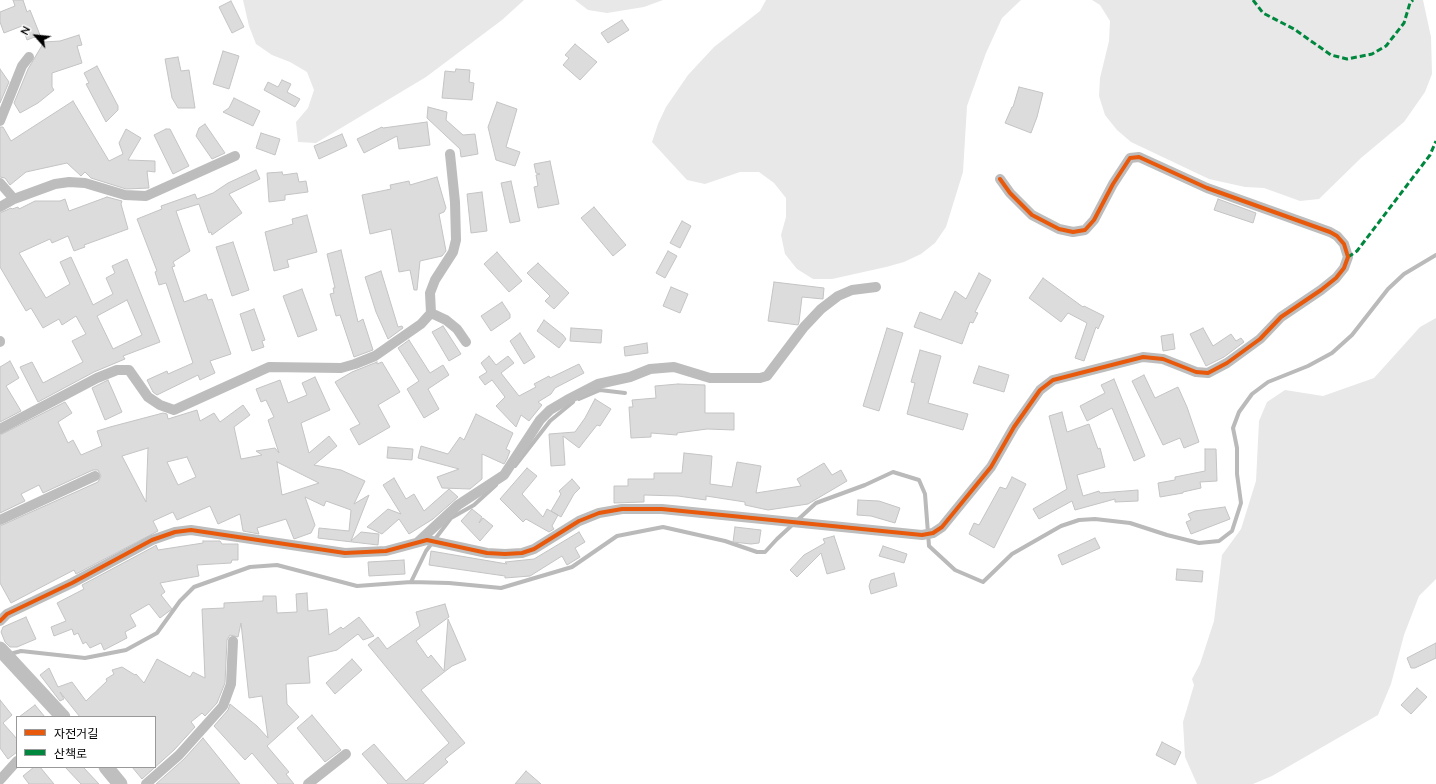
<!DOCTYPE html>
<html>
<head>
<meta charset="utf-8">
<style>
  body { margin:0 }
  #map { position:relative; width:1436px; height:784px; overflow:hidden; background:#fff; font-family:Quicksand,"Noto Sans KR",sans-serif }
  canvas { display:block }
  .legend { position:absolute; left:16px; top:716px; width:140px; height:52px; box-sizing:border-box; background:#fff; border:1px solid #999; margin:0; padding:5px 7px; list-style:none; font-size:12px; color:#000 }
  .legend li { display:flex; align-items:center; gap:8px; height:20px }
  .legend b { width:20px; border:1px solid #999 }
  .north { position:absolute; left:16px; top:16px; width:40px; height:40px; -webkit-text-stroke:3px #fff; paint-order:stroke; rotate:297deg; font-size:11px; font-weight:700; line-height:16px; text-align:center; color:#000 }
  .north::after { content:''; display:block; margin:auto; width:14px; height:18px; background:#000; clip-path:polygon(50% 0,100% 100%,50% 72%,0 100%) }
</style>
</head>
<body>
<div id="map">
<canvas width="1436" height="784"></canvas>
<ul class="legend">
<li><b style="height:5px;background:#e8590c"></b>자전거길</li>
<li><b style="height:5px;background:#00873e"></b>산책로</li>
</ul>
<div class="north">N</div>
</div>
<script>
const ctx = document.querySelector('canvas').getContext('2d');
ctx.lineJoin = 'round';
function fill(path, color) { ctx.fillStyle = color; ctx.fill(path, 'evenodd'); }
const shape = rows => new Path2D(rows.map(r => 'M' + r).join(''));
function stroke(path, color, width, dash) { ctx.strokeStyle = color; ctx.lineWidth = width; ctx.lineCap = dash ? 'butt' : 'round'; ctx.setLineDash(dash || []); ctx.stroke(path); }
fill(shape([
  [243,0,524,0,502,20,426,77,316,143,298,142,296,122,308,108,314,90,307,72,290,62,272,55,256,44,249,26],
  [575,0,663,0,644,7,607,13,588,10],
  [766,0,1021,0,1002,18,986,53,967,106,963,172,946,227,935,243,921,254,904,262,886,267,832,279,813,279,797,269,785,254,781,235,786,217,786,198,774,183,759,172,740,172,705,184,687,180,652,142,658,124,666,107,688,75,714,47,760,11],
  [1092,0,1423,0,1431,37,1432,74,1425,92,1404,122,1361,158,1319,199,1300,201,1264,188,1245,187,1209,179,1131,142,1117,130,1105,115,1099,96,1100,78,1109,41,1110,21,1100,5],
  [1436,318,1436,579,1419,596,1404,635,1391,684,1378,715,1272,776,1253,784,1197,784,1185,757,1183,722,1194,685,1192,679,1200,664,1214,621,1222,555,1241,529,1256,481,1259,421,1267,402,1285,390,1323,396,1374,378,1420,327]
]), '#e8e8e8');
stroke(shape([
  [579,399,600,390,625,393],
  [515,466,550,421,573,402],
  [411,582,426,551,451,518,474,505,496,485],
  [10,654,21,651,85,658,126,650,157,633,180,601,194,587,250,567,277,565,357,586,411,582,449,583,501,588,572,567,617,536,663,527,725,541,757,552,765,552,777,539,816,503,865,485,893,472,919,480,925,494,929,546,955,570,983,582,1012,554,1061,526,1079,520,1095,519,1130,523,1167,535,1199,543,1219,541,1232,531,1241,503,1237,474,1237,448,1233,428,1239,412,1252,394,1268,382,1308,366,1332,353,1352,335,1388,289,1404,274,1436,255]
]), '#bababa', 4);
const building = shape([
  [13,0,23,0,27,12,30,10,40,35,27,40,22,26,4,33,0,22,0,12,15,6,13,0],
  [231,1,244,27,232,33,219,7,231,1],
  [622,20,629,30,608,43,601,33,622,20],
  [79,35,82,45,77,46,82,63,52,73,52,87,54,90,38,103,20,113,14,103,28,69,44,42,60,41,79,35],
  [575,44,597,62,580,80,563,65,569,58,565,55,575,44],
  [223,51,239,56,229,89,213,84,223,51],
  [178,57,181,71,189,70,195,108,178,108,172,98,165,59,178,57],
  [97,66,118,106,118,110,106,122,86,84,89,83,84,73,97,66],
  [0,69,9,82,0,103,0,69],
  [456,69,470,70,469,82,474,83,472,100,442,98,445,71,455,72,456,69],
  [282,80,291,84,287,92,300,99,295,107,264,90,268,82,278,87,282,80],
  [1019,87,1043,93,1037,117,1031,133,1005,123,1012,107,1013,107,1019,87],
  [234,98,260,111,253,126,223,112,229,108,234,98],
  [73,101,109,161,123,154,119,143,126,129,141,138,128,160,155,161,155,172,147,171,149,188,126,189,91,178,85,172,81,176,67,163,26,172,10,185,5,178,0,177,0,127,3,127,11,141,73,101],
  [497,102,517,109,506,147,520,152,515,166,496,160,488,127,497,102],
  [428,107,447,112,446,120,463,135,475,134,478,154,461,157,460,149,427,118,428,107],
  [427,122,430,145,399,149,397,136,364,153,357,139,382,127,383,128,427,122],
  [205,124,225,153,212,159,196,136,199,128,205,124],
  [166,129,170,129,189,166,173,174,154,135,166,129],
  [261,133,280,139,275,155,256,148,261,133],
  [342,134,347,146,319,159,314,146,342,134],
  [550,161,559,204,538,208,534,187,538,186,536,175,540,174,536,173,534,164,550,161],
  [256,170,260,179,229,194,242,213,212,235,211,232,209,233,199,204,176,211,190,251,173,262,175,266,172,267,184,302,206,294,208,300,212,299,231,354,210,361,215,373,200,380,198,375,157,395,153,392,147,380,167,371,168,374,193,363,166,283,159,285,155,272,157,271,137,219,162,209,161,206,195,194,197,199,213,193,228,183,256,170],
  [282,172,283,175,297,173,299,182,306,181,308,192,285,195,285,200,269,202,267,173,282,172],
  [437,177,446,208,444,212,439,214,446,251,442,256,420,261,417,290,414,290,410,270,399,272,391,229,370,234,362,195,391,189,390,185,409,181,410,185,437,177],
  [511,181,520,221,510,223,501,183,511,181],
  [482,192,487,231,471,233,467,194,482,192],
  [107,197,122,201,121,204,128,229,84,245,85,247,74,251,68,236,52,243,50,239,19,253,46,298,70,284,60,262,71,257,93,305,113,294,106,278,115,273,112,266,127,259,160,342,123,356,125,359,94,372,38,402,20,367,32,362,43,383,83,362,72,341,86,334,76,316,62,325,59,319,43,328,31,308,26,311,0,267,0,213,11,208,12,209,18,207,19,209,35,201,60,201,65,199,69,211,107,197],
  [127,300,142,335,113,349,97,316,127,300],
  [1218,199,1256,213,1253,223,1214,210,1218,199],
  [594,207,626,245,613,256,581,218,594,207],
  [307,215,317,252,287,260,289,267,274,271,265,232,293,224,292,219,307,215],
  [682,221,691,226,680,248,670,243,682,221],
  [233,242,249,290,232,296,216,247,233,242],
  [341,250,358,322,363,319,373,350,354,357,340,315,336,316,330,294,334,293,333,288,335,288,327,254,341,250],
  [668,251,677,256,665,278,656,273,668,251],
  [497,252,522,281,509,292,484,264,497,252],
  [538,263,569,293,554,309,545,301,550,296,527,273,538,263],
  [381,271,398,327,402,326,403,328,388,339,376,312,365,277,381,271],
  [979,273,991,280,975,312,978,313,973,323,970,322,962,344,914,327,920,312,941,320,955,291,966,299,979,273],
  [1043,278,1083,307,1084,306,1104,316,1098,329,1096,327,1084,361,1075,358,1087,323,1068,313,1061,322,1029,298,1043,278],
  [774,282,824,288,823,299,802,297,799,322,798,325,768,321,774,282],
  [671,287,688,294,680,313,663,306,671,287],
  [302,289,317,330,298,337,283,296,302,289],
  [502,302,510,314,510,318,491,331,481,316,502,302],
  [254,309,265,340,262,341,264,347,252,351,240,314,254,309],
  [544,320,563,335,566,339,559,348,537,331,544,320],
  [443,326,461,354,449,361,432,332,443,326],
  [571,328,602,330,601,343,570,341,571,328],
  [887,328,903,333,879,411,863,406,887,328],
  [1203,328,1213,346,1231,334,1236,341,1241,338,1244,342,1224,357,1206,366,1190,334,1203,328],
  [520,333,535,357,524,364,510,341,520,333],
  [1173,334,1175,349,1163,351,1161,336,1173,334],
  [409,340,430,373,443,365,449,375,428,389,439,409,424,418,407,389,419,381,398,348,409,340],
  [647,343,648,353,625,356,624,347,647,343],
  [920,350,941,356,928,403,968,414,963,430,907,414,915,383,911,382,920,350],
  [489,356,496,365,508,356,514,363,501,373,519,396,536,387,534,384,549,376,550,378,579,364,584,373,555,388,551,394,538,402,542,405,529,421,521,415,516,427,496,406,505,397,492,380,485,385,479,377,487,372,481,363,489,356],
  [10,361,19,378,6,386,21,411,0,422,0,367,10,361],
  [377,362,377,364,382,362,400,392,378,405,390,427,359,445,350,429,360,424,335,382,352,372,377,362],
  [979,366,1009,375,1004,392,973,383,979,366],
  [1144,375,1155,398,1178,387,1187,407,1199,442,1184,448,1180,438,1163,445,1132,381,1144,375],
  [315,377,330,410,301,423,309,453,329,436,337,446,314,465,341,470,365,481,354,504,369,495,351,541,361,532,379,534,378,545,318,538,319,528,349,531,351,510,326,501,324,506,305,497,315,525,311,533,294,539,286,519,257,528,259,534,243,531,240,514,218,524,210,506,177,520,173,512,153,521,158,531,76,574,74,570,11,603,0,583,0,526,98,482,101,476,98,470,93,470,43,493,39,485,21,494,25,501,0,513,0,435,65,402,72,413,58,422,68,443,73,440,81,455,102,446,97,431,110,427,163,413,167,414,168,419,197,410,200,421,214,413,220,422,243,405,250,415,234,427,241,459,262,455,256,451,275,448,279,453,268,420,274,417,266,400,261,402,256,389,280,380,288,403,307,395,302,383,315,377],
  [148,448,146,502,122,456,148,448],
  [187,457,196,477,178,485,167,462,187,457],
  [277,462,319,483,282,495,277,462],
  [1114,379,1145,456,1134,461,1112,408,1087,421,1080,406,1105,393,1101,385,1114,379],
  [108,380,122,412,105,420,92,388,108,380],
  [678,384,705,385,705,413,734,413,734,430,707,429,677,433,677,435,651,433,651,437,631,438,629,407,633,407,632,400,656,398,655,386,678,384],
  [595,399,611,409,600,426,597,425,579,448,563,436,565,465,551,466,549,434,575,432,585,418,595,399],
  [1062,412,1067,432,1089,424,1098,449,1100,448,1105,467,1077,475,1083,496,1099,491,1100,493,1138,490,1138,501,1115,502,1115,499,1075,510,1072,501,1039,519,1033,509,1067,489,1049,416,1062,412],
  [476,414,513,433,506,449,510,451,507,459,504,464,482,454,482,479,470,489,442,488,437,477,459,469,418,458,421,446,448,454,460,437,464,440,476,414],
  [388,447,413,449,412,460,387,458,388,447],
  [1205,449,1216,449,1217,481,1200,482,1201,488,1183,492,1183,493,1160,497,1158,483,1175,480,1175,477,1205,471,1205,449],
  [684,453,712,456,710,484,732,487,737,462,761,466,756,493,801,486,797,479,824,463,832,475,841,470,847,481,808,504,768,510,745,505,745,502,706,496,706,500,678,496,644,495,644,502,614,503,614,486,628,486,628,479,654,479,654,473,682,473,684,453],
  [527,468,537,476,522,494,543,517,547,509,558,515,552,526,554,529,549,532,526,519,523,522,500,499,527,468],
  [1012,477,1026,484,994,548,969,534,974,523,979,525,1000,487,1006,489,1012,477],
  [394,478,406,499,414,494,424,511,449,489,458,497,433,519,409,534,399,519,382,534,367,527,388,509,401,514,383,485,394,478],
  [572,479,580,488,574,494,561,517,551,511,561,494,559,491,572,479],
  [858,500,879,501,900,508,895,523,871,516,857,515,858,500],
  [1225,507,1230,519,1191,534,1186,522,1191,520,1188,514,1195,511,1225,507],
  [472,509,482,517,479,523,483,518,493,526,480,541,461,521,472,509],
  [735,527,761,530,759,543,751,544,733,542,735,527],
  [579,532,585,542,575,548,580,557,567,565,562,556,530,576,505,578,505,576,429,565,431,551,507,564,505,562,534,559,579,532],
  [834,536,845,569,827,574,821,553,797,577,790,570,804,555,825,543,823,539,834,536],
  [1095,538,1100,548,1062,565,1058,555,1095,538],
  [203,541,220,541,222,544,238,544,238,560,232,560,231,563,197,565,199,576,160,583,165,592,161,595,172,609,160,618,149,604,130,615,136,626,125,632,127,638,104,650,101,643,90,648,86,642,83,644,78,633,74,635,72,629,54,636,51,627,66,621,57,603,84,589,82,585,155,546,156,545,158,550,203,543,203,541],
  [883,546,907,554,904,563,879,556,883,546],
  [404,560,405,574,369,576,368,562,404,560],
  [1177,569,1203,571,1202,582,1176,580,1177,569],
  [894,573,897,586,871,594,869,586,871,580,894,573],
  [307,593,308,611,327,609,329,635,341,627,343,629,359,617,374,636,363,640,358,634,337,650,308,657,310,683,286,684,287,704,299,717,267,746,289,772,286,774,294,784,278,784,252,753,245,760,214,726,228,710,230,704,257,726,268,738,262,696,249,698,241,623,238,637,230,635,227,640,225,683,217,703,205,716,202,713,191,722,195,727,174,750,142,779,132,767,155,767,155,717,80,717,60,692,64,699,60,701,40,675,49,668,58,687,72,682,86,701,107,681,106,679,114,674,112,670,122,667,135,675,136,674,144,683,157,659,190,677,193,672,205,678,202,609,224,608,224,603,263,601,263,596,276,596,277,613,297,612,296,594,307,593],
  [445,604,449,617,416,641,428,658,431,655,444,671,448,619,466,660,452,666,421,690,465,743,445,759,448,762,423,784,388,784,362,754,374,744,406,781,449,743,368,645,378,637,387,649,420,626,416,612,445,604],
  [26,617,36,639,17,647,10,647,5,642,1,632,3,627,26,617],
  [1436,643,1436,658,1415,668,1411,668,1407,658,1436,643],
  [352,659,362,670,335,694,326,683,352,659],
  [1417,688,1427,697,1411,714,1401,705,1417,688],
  [0,700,12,715,3,723,17,739,17,752,8,759,0,748,0,700],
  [35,705,45,717,19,717,35,705],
  [312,715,341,750,325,762,297,728,312,715],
  [203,738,240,784,156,784,184,759,203,738],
  [1162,742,1181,752,1175,765,1156,755,1162,742],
  [34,767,40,767,54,784,29,784,23,776,34,767],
  [65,767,83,767,99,784,81,784,65,767],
  [526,771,541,784,515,784,526,771]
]);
fill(building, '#dcdcdc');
stroke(building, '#c4c4c4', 1);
stroke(shape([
  [0,121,22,66,29,57],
  [0,183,14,199,55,184,69,182,85,183,125,195,146,196,235,156],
  [0,207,14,199],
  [431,313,446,320,457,329,466,342],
  [0,341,0,342],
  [0,429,97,378,117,370,129,370,148,397,160,405,174,410,269,367,341,368,355,364,375,356,421,324,431,313,430,293,435,280,453,252,456,240,455,202,450,154],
  [0,520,95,476],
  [418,542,458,505,504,475,540,420,550,410,567,400,598,384,630,377,650,369,674,367,710,378,760,378,767,376,804,327,821,309,838,296,852,290,876,287],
  [0,621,7,614,72,583,152,540,175,532,191,530,345,553,386,551,427,540,487,553,505,554,522,553,534,549,579,521,599,513,622,509,662,509,922,535,933,533,942,527,991,467,1014,427,1040,390,1053,380,1143,357,1163,359,1196,372,1208,373,1227,363,1260,339,1281,317,1321,290,1336,278,1344,268,1348,257,1344,244,1337,236,1330,232,1207,188,1139,157,1130,158,1113,184,1094,220,1085,230,1073,232,1059,229,1032,215,1010,193,1000,179],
  [0,780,17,761],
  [146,784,179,755,223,706,231,684,233,641],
  [308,784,346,754]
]), '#bdbdbd', 10);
stroke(shape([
  [0,649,63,717],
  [106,767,120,784]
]), '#bfbfbf', 15);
stroke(shape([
  [1253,0,1263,13,1294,29,1331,55,1347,59,1372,54,1386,46,1404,23,1410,3,1413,0],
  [1348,257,1357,251,1430,155,1436,141]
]), '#00873e', 3, [6, 3]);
stroke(shape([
  [0,621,7,614,72,583,152,540,175,532,191,530,345,553,386,551,427,540,487,553,505,554,522,553,534,549,579,521,599,513,622,509,662,509,922,535,933,533,942,527,991,467,1014,427,1040,390,1053,380,1143,357,1163,359,1196,372,1208,373,1227,363,1260,339,1281,317,1321,290,1336,278,1344,268,1348,257,1344,244,1337,236,1330,232,1207,188,1139,157,1130,158,1113,184,1094,220,1085,230,1073,232,1059,229,1032,215,1010,193,1000,179]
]), '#e8590c', 4);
</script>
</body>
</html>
